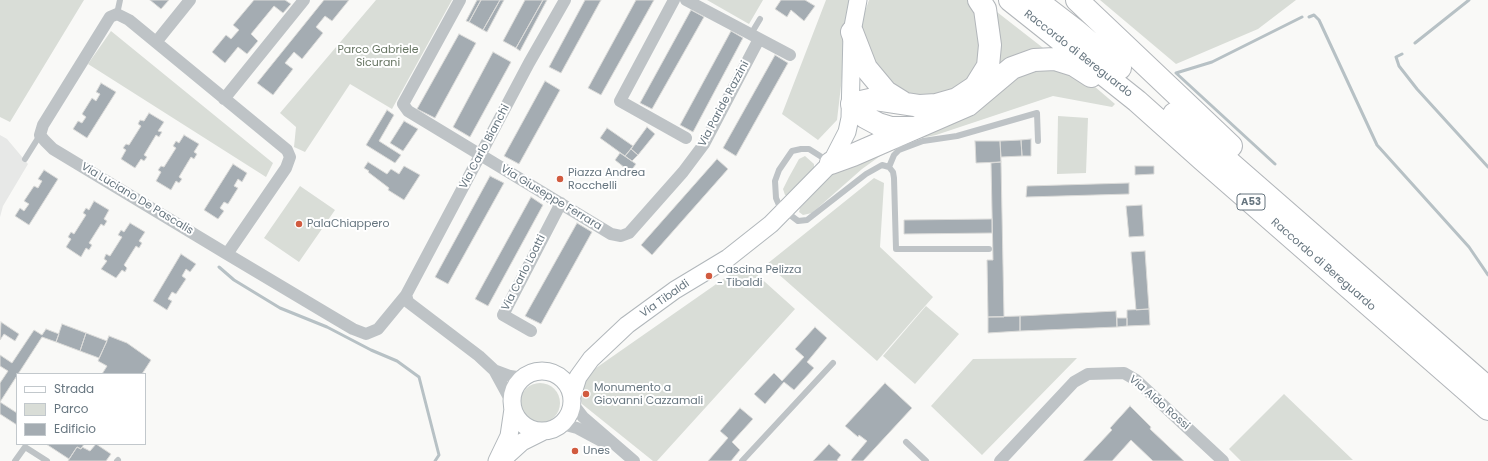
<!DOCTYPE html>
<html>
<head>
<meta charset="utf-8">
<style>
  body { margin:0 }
  #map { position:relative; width:1488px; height:461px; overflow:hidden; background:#f9f9f7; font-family:Poppins,sans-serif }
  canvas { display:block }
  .legend { position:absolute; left:16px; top:373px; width:130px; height:72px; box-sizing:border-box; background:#fff; border:1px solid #c2c8cc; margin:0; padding:5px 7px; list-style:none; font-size:12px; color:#66757f }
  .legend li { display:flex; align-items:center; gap:8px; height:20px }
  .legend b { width:20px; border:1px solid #c2c8cc }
</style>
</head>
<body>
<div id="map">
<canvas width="1488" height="461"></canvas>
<ul class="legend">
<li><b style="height:5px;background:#fff"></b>Strada</li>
<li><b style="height:11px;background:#d9ddd7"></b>Parco</li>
<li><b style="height:11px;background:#a4acb2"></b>Edificio</li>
</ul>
</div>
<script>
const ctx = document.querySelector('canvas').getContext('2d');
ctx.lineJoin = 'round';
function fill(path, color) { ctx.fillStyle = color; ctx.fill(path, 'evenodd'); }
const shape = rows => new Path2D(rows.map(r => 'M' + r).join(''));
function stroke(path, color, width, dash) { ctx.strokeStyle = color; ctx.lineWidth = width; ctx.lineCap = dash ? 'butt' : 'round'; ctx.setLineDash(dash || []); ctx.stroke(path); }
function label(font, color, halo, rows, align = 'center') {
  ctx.font = font + ' Poppins,sans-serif'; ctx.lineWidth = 4; ctx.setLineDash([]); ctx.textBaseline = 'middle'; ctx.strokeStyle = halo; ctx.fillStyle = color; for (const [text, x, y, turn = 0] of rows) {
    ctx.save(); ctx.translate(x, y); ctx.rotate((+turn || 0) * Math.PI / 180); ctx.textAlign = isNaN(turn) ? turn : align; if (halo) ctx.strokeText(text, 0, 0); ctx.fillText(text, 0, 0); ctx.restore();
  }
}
fill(shape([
  [0,135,7,139,28,164,3,206,0,217]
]), '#e7e8e7');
fill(shape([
  [0,0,84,0,10,122,0,117],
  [376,0,452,0,392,109,350,84,305,152,294,147,296,127,280,113],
  [707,0,763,0,749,24],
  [826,0,851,0,837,120,818,140,782,114],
  [869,0,974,0,984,31,976,78,932,102,884,85,861,33,863,17],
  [1100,0,1296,0,1258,29,1176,64],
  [995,12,997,12,1047,51,996,73],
  [111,31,273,163,266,177,88,64],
  [1035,68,1065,70,1094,86,1115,104,1112,107,1053,96,936,135,908,141,883,154,862,169,812,213,803,215,799,212,800,208,828,178,838,169,1006,80],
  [1058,116,1088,118,1086,173,1057,174],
  [805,156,814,164,814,169,787,196,785,195,783,189,789,177,799,159],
  [874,178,884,183,880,247,933,297,877,361,767,264],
  [300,186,335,210,299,262,264,238],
  [745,264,795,309,657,461,653,461,582,404,579,388,596,368],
  [926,306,959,334,915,384,883,356],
  [1077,358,982,455,931,406,973,359],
  '520 403a20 20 0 1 1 40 0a20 20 0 1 1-40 0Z',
  [1284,394,1353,460,1241,461,1229,449]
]), '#d9ddd7');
stroke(shape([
  [1309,17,1314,15,1319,20,1377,145,1469,247,1488,275],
  [1415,43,1469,0],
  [1402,54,1396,57,1399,66,1417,89,1488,167],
  [1275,164,1176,73,1212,62,1302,17],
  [219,267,234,280,280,308,327,327,371,350,397,361,419,377,439,455,435,461]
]), '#b7c1c5', 3);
const building = shape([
  [150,0,169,0,161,9,150,0],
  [254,0,285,0,291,4,283,13,274,6,251,34,258,41,247,54,238,47,225,63,212,52,226,35,231,39,239,30,233,25,254,0],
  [324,0,349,0,332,21,325,16,316,27,323,33,302,59,294,52,285,63,293,69,273,95,257,83,324,0],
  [477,0,481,0,469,22,466,21,477,0],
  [481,0,500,0,483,30,469,22,481,0],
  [500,0,504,0,487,32,483,30,500,0],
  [525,0,543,0,516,48,503,41,525,0],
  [543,0,547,0,520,51,516,48,543,0],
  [601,0,561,73,549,67,585,0,601,0],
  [636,0,654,0,601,95,588,88,636,0],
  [781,0,805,0,815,6,804,21,791,10,787,17,775,9,781,0],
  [691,10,704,17,652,109,640,103,691,10],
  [731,31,743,38,693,132,680,125,731,31],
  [459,34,476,43,435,118,417,109,459,34],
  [493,52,511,62,470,137,453,127,493,52],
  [775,55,788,63,736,156,723,148,775,55],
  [545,81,560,90,519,164,504,156,545,81],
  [101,83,116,92,87,138,73,129,78,121,82,123,86,117,82,114,92,98,96,101,100,94,96,92,101,83],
  [387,110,394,115,379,141,401,155,395,163,366,145,387,110],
  [149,113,164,122,158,131,162,132,159,137,156,135,144,155,147,157,144,161,141,159,135,168,121,159,126,150,123,148,126,144,129,145,141,126,138,124,140,120,144,121,149,113],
  [404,121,418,129,403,151,390,143,404,121],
  [647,127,655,134,638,155,631,149,647,127],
  [607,128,633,146,625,156,600,138,607,128],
  [184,135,199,144,194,152,197,154,194,159,191,157,179,177,182,179,179,183,176,181,171,190,156,181,161,172,158,170,161,166,164,167,176,148,173,146,176,141,179,143,184,135],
  [1031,139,1031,156,1022,156,1021,140,1031,139],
  [1021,140,1022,156,1001,157,1000,141,1021,140],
  [975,141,1000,141,1001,162,976,163,975,141],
  [631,149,638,155,632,161,625,156,631,149],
  [620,153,636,164,630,172,615,160,620,153],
  [717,159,728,169,652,255,641,245,717,159],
  [368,162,387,174,391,169,399,174,404,166,420,175,404,200,388,190,389,188,368,172,369,171,364,168,368,162],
  [1001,162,1004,317,988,317,987,260,993,260,991,163,1001,162],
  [233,164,247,173,242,182,238,179,234,186,238,188,228,204,224,202,220,208,224,211,218,219,204,210,233,164],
  [1135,166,1154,166,1154,174,1135,175,1135,166],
  [44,170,58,179,29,225,15,216,20,208,24,211,29,204,24,201,34,186,38,188,42,181,38,179,44,170],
  [490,176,504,183,448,284,435,277,490,176],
  [1129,183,1129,194,1026,197,1027,186,1129,183],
  [531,197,543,205,488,306,475,299,531,197],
  [94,201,109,210,104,219,107,221,104,226,101,224,89,243,92,245,89,250,86,248,81,257,66,247,71,239,68,237,71,232,74,234,86,215,83,213,86,208,89,210,94,201],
  [1142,205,1144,236,1129,237,1126,206,1142,205],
  [992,219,992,233,904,234,904,220,992,219],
  [130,223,145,232,139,241,142,243,139,248,136,246,124,265,127,268,125,272,122,270,116,278,101,269,107,261,104,259,106,254,110,256,122,237,118,235,121,230,124,232,130,223],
  [577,223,592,232,541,324,525,316,577,223],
  [1145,251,1149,309,1136,310,1131,252,1145,251],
  [181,254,196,264,190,272,186,269,182,276,186,279,176,294,172,292,168,299,172,301,167,310,153,301,181,254],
  [1149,309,1150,325,1127,326,1127,310,1149,309],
  [1116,311,1117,327,1020,331,1020,316,1116,311],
  [1020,316,1020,331,988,333,988,317,1020,316],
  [1117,318,1127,318,1127,326,1117,327,1117,318],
  [1,322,19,334,15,341,4,334,0,340,1,322],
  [62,324,86,333,80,351,56,342,62,324],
  [815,327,827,338,807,362,814,368,794,390,784,382,765,404,754,394,774,373,782,381,804,357,795,349,815,327],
  [46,329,59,334,56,342,42,337,0,402,17,413,17,425,0,414,0,383,8,371,0,366,0,355,12,363,34,330,42,335,46,329],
  [86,333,107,341,99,358,80,351,86,333],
  [109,336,127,343,151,360,142,374,102,374,107,366,98,361,109,336],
  [885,383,912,408,863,461,852,461,851,460,867,441,859,435,858,437,845,426,885,383],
  [1130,406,1151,427,1150,429,1184,461,1153,461,1131,440,1112,461,1083,461,1112,430,1110,428,1130,406],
  [740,408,753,419,732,442,740,450,731,461,708,461,728,438,720,431,740,408],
  [46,444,84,444,81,449,77,447,69,459,46,444],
  [96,444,111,454,106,461,68,461,77,447,81,449,82,447,90,451,96,444],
  [829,444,841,455,837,460,838,461,813,461,829,444]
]);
fill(building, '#a4acb2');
stroke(building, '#dbdbd9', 1);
const secondary = shape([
  '512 401a30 30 0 1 1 60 0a30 30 0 1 1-60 0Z',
  [572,396,578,377,591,359,627,325,675,290,728,258,771,224,831,163,847,132,850,118,852,32,858,0],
  [497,461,509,436,513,409],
  [501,461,522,442,544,431]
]);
const highway = shape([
  [1010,0,1137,101,1203,160,1488,409],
  [1036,0,1075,30,1120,68],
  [1077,0,1231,146],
  [852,32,866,68,886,92,902,102],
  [1174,114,1488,388],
  [914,128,891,128,878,124,865,117,852,104,874,99,920,106,936,105,957,99,975,87,988,66,990,45,985,9,979,0],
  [831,163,853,155,968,105,1012,68,1034,60,1055,59,1074,65,1091,76]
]);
stroke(secondary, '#b1b7bb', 19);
stroke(highway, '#b2b6ba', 24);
stroke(shape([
  [117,14,120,0],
  [751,34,760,19],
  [25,159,40,135],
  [828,161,809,149,801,149,792,151,779,170,775,181,776,198,779,205,785,211,798,221,807,220,866,174,882,165,889,167,893,172,894,178,896,249,989,249],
  [889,167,894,155,899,150,923,141,957,136,1037,113,1038,141],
  [906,442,926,461],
  [15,461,25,447,47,461],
  [117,461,118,460],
  [742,461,833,363]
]), '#bec3c6', 6);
stroke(shape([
  [460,0,403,104,408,111,611,234,621,236,629,233,683,172,704,144,759,39],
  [674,0,620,101,686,138],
  [686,0,790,55],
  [157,41,190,0],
  [224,99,304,0],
  [227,254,286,168,290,157,287,150,129,20,117,14,110,17,43,125,40,135,45,141,53,149,227,254,331,316,353,329,366,334,378,329,406,295,529,63,565,0],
  [406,295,408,302,479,356,494,370,510,376,524,378],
  [531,331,503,315,561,203],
  [494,370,512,403],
  [572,403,583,417,634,461],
  [562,424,577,428,605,443],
  [1000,461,1074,382,1088,374,1124,373,1136,380,1223,461]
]), '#bec3c6', 12);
stroke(secondary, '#fff', 17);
stroke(highway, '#fff', 22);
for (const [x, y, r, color] of [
  [560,179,4,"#d15b3f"],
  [299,224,4,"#d15b3f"],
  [709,276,4,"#d15b3f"],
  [586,394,4,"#d15b3f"],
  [575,451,4,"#d15b3f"]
]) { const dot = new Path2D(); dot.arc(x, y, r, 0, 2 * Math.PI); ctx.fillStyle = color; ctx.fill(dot); stroke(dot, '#fff', 1.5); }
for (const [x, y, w] of [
  [1251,202,28]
]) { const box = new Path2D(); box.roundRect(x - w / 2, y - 8, w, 16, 3); ctx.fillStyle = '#fff'; ctx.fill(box); stroke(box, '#66757f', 1); }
label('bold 10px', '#66757f', null, [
  ["A53",1251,202]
]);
label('11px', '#697765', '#fff', [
  ["Parco Gabriele",378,50],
  ["Sicurani",378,63]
]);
label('11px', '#66757f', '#fff', [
  ["Raccordo di Bereguardo",1078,54,38],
  ["Via Paride Razzini",724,104,-62],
  ["Via Carlo Bianchi",485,147,-62],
  ["Via Giuseppe Ferrara",551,198,31],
  ["Via Luciano De Pascalis",137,199,31],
  ["Raccordo di Bereguardo",1323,265,41],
  ["Via Carlo Loatti",524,273,-63],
  ["Via Tibaldi",665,299,-35],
  ["Via Aldo Rossi",1159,403,41]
]);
label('11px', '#66757f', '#fff', [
  ["Piazza Andrea",568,173],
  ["Rocchelli",568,186],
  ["PalaChiappero",307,224],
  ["Cascina Pelizza",717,270],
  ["- Tibaldi",717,283],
  ["Monumento a",594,388],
  ["Giovanni Cazzamali",594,401],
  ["Unes",583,451]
], 'left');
</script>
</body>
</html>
